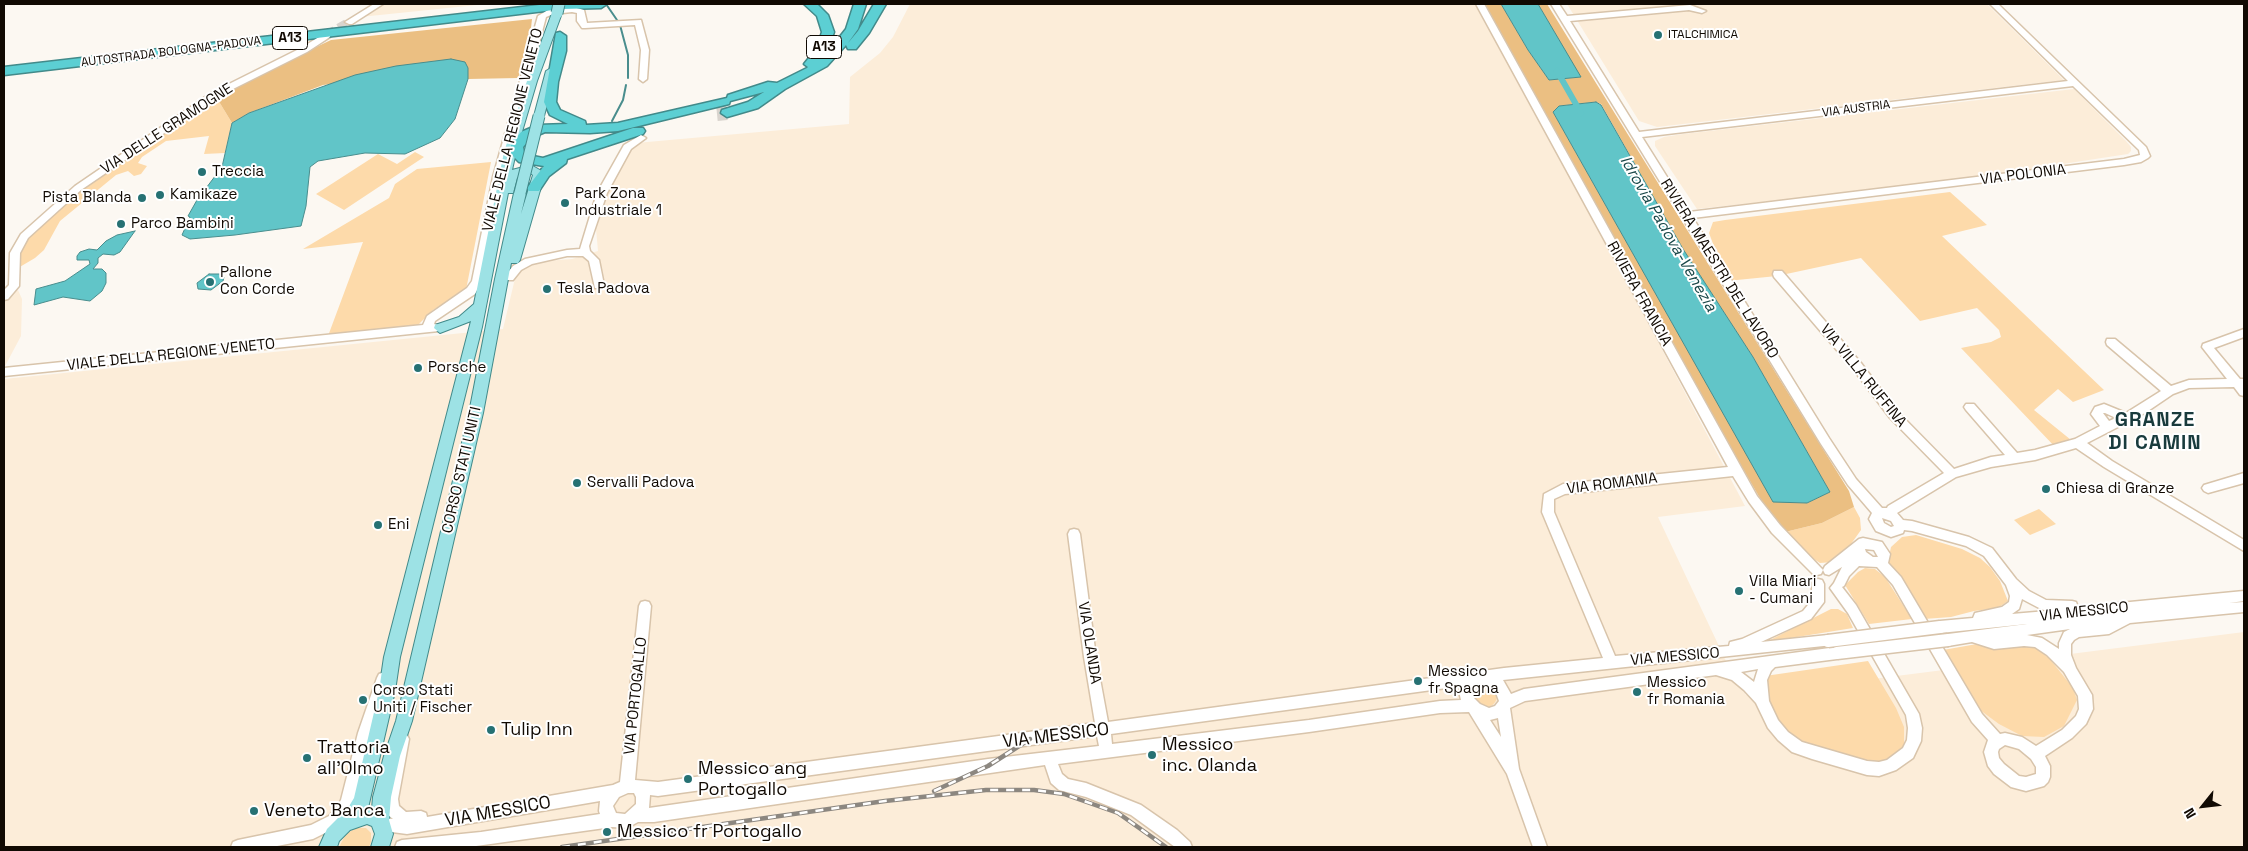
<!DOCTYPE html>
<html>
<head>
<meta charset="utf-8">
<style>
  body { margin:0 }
  #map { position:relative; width:2248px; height:851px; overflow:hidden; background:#fcf8f2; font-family:"Space Grotesk",sans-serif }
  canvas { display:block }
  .frame { position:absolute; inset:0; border:5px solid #110a03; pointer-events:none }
  .north { position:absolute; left:2178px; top:781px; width:50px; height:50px; -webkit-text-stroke:4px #fff; paint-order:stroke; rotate:241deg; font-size:14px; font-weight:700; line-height:20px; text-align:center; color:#110a03 }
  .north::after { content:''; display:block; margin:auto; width:18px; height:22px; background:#110a03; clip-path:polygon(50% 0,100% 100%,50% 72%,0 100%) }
</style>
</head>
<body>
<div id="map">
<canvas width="2248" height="851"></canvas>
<div class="frame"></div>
<div class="north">N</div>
</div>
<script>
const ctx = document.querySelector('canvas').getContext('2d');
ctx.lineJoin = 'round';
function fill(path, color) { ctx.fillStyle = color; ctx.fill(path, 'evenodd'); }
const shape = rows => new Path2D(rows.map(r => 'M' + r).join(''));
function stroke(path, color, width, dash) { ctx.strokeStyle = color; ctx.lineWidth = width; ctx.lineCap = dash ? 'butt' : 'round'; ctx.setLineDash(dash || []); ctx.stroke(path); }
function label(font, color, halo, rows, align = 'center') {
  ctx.font = font + ' "Space Grotesk",sans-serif'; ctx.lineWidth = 4; ctx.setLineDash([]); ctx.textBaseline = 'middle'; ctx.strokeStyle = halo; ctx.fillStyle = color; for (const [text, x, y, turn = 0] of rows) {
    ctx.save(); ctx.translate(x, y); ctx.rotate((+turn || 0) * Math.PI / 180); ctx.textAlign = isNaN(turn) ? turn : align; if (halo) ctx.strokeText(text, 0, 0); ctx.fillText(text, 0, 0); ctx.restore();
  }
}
fill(shape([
  [383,4,487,4,360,17],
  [910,4,1479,4,1745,506,1658,517,1726,661,1746,695,2244,632,2244,847,4,847,4,379,503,329,517,270,530,262,572,259,598,251,596,229,600,210,613,179,636,143,849,124,850,77,880,53,893,37],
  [1567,4,1987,4,2064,80,1657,127,1639,121],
  [2074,89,2126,141,2131,147,2131,151,2128,154,1938,183,1697,209,1655,146,1655,141,1664,137,1683,134],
  [18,290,22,299,21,336,4,368,4,299]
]), '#fcedd9');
fill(shape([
  [215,95,232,123,225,153,204,154,209,136,166,141,142,157,138,163,147,166,141,174,134,176,128,171,116,175,60,221,44,250,35,258,18,268,19,252,40,218],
  [415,152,424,157,344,210,316,194,378,154,397,164],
  [491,162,466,290,433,310,414,329,328,336,363,242,303,249,389,198,395,184,417,169],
  [1950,192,1987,225,1942,236,2104,390,2073,402,2058,389,2034,410,2076,444,2056,448,1961,348,1991,342,2001,337,1999,330,1977,308,1920,321,1861,258,1777,276,1727,281,1709,233,1713,222,1725,220],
  [1854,507,1860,518,1861,530,1841,558,1833,562,1820,563,1806,554,1785,532,1822,523],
  [2039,509,2056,524,2030,535,2014,520],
  [1916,535,1962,549,1980,558,1990,567,2000,581,2008,601,1998,608,1974,611,1951,617,1924,619,1888,561,1891,547,1902,537],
  [1865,568,1875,569,1885,577,1912,619,1869,624,1845,585,1858,572],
  [1831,609,1838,609,1847,614,1853,628,1766,642],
  [2020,643,2033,646,2049,658,2073,688,2077,700,2064,726,2044,737,2022,736,1999,724,1980,710,1943,650,1977,644,1996,648],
  [1868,661,1896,708,1904,727,1904,745,1890,759,1866,764,1797,743,1775,719,1767,702,1765,676],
  '1475 696a11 11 0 1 1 22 0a11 11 0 1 1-22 0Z',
  [356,828,366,828,371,833,371,842,369,847,339,847,346,834]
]), '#fddaaa');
fill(shape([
  [1481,4,1501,4,1528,50,1549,80,1580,77,1538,4,1547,4,1849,491,1854,507,1822,523,1785,532,1761,500,1743,469],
  [1596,102,1601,104,1683,249,1753,357,1830,492,1807,503,1773,501,1553,112,1559,106],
  [532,19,529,46,518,78,468,79,468,68,323,85,249,113,232,123,215,95,331,40]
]), '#ebbf82');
const water = shape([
  [1501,4,1538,4,1581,77,1549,80,1528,50,1501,4],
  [451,59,465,62,468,68,468,79,455,119,440,138,405,154,365,153,318,161,310,167,306,206,301,226,235,235,190,239,182,235,190,217,188,216,197,200,222,167,232,123,249,113,355,75,396,66,451,59],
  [1596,102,1601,105,1683,249,1753,357,1830,492,1807,503,1773,502,1553,112,1559,106,1596,102],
  [135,231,120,252,114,255,103,254,98,258,98,263,93,269,102,269,106,273,106,283,102,291,90,301,63,297,34,305,36,289,65,281,90,264,89,260,77,260,77,256,80,252,89,249,97,250,106,241,117,235,135,231],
  [209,274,220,274,224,277,223,281,211,290,198,289,197,283,209,274]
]);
fill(water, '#61c5c8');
stroke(water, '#498d8d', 1);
stroke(shape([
  [606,4,617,20],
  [620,25,628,55,628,78],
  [612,121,623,100,626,85]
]), '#498d8d', 2);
stroke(shape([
  [1557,71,1581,113]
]), '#61c5c8', 6);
stroke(shape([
  [327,35,349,22]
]), '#d9d4ce', 9, [9, 4.5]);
stroke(shape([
  [717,114,727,113]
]), '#d9d4ce', 14, [14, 7]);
const minor = shape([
  [374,4,383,4,352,24,349,24,345,22,374,4],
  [1476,4,1484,4,1757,496,1780,525,1823,570,1825,566,1859,539,1863,538,1882,542,1890,554,1888,563,1901,577,1982,714,2000,734,2005,733,2022,737,2036,746,2062,730,2076,716,2079,709,2078,696,2064,672,2047,655,2035,647,2024,646,1994,649,1972,642,1948,646,1943,644,1942,640,1943,636,1948,634,2027,624,1940,633,1935,631,1934,627,1935,623,1940,621,1973,618,1975,613,2002,607,2009,602,2010,596,2006,585,1984,556,1966,546,1912,531,1904,530,1903,533,1891,537,1876,531,1869,519,1872,513,1848,485,1821,444,1551,4,1559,4,1567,16,1690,5,1706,11,1702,13,1689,10,1570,21,1639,132,2068,81,1990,4,1998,4,2146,147,2150,156,2148,158,2141,162,2124,165,1693,218,1829,438,1856,479,1882,508,1887,508,1888,506,1944,473,1890,418,1853,369,1774,277,1773,274,1774,271,1782,271,1861,363,1898,412,1954,469,1991,457,2005,455,1966,410,1964,407,1966,404,1974,404,2017,453,2035,450,2075,439,2100,426,2091,414,2095,407,2104,404,2126,413,2161,391,2107,345,2106,342,2107,339,2115,339,2171,386,2189,380,2227,379,2202,347,2203,344,2244,329,2244,337,2214,348,2240,379,2244,379,2244,396,2240,395,2234,387,2189,388,2173,394,2145,413,2087,443,2112,461,2244,540,2244,551,2104,467,2076,448,2035,460,1991,467,1956,477,1897,513,1903,520,1912,521,1969,537,1992,548,2016,579,2029,591,2046,600,2072,601,2076,602,2078,607,2244,591,2244,601,2229,603,2244,602,2244,612,2130,623,2109,634,2079,637,2074,640,2071,644,2071,655,2076,668,2092,695,2093,709,2086,724,2072,738,2045,756,2050,766,2050,777,2048,782,2044,786,2026,791,2011,787,1994,774,1988,766,1984,752,1988,740,1972,722,1893,585,1877,567,1859,566,1849,576,1844,586,1842,587,1856,605,1919,714,1922,728,1921,741,1913,758,1896,770,1879,776,1867,775,1812,759,1792,752,1778,740,1768,728,1756,703,1744,690,1732,680,1716,675,1525,701,1510,708,1519,769,1547,847,1533,847,1507,774,1469,712,1440,713,1309,732,1058,764,1062,774,1068,779,1086,783,1141,805,1177,830,1190,842,1192,847,1175,847,1131,815,1086,797,1059,790,1051,783,1045,765,654,822,638,822,627,828,612,827,469,847,395,847,397,842,402,840,481,832,600,814,599,811,600,801,407,834,377,830,375,825,377,820,382,818,393,819,388,815,384,799,395,739,397,735,402,733,407,735,409,739,398,799,399,806,406,812,421,811,426,813,427,817,613,785,620,782,639,606,641,602,645,601,649,602,651,606,635,780,658,782,1095,723,1084,657,1068,534,1070,530,1074,529,1078,530,1080,534,1096,657,1108,722,1504,668,1603,658,1542,512,1544,494,1563,484,1728,467,1476,4],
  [2073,86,2139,150,2140,155,2124,159,1689,212,1642,137,2073,86],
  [2103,413,2105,413,2116,418,2109,421,2103,413],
  [1733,476,1749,502,1772,533,1813,574,1817,575,1821,574,1823,570,1825,574,1829,575,1842,567,1834,583,1830,588,1848,613,1906,715,1908,728,1907,740,1903,748,1887,760,1879,762,1867,761,1802,742,1788,732,1778,720,1769,701,1767,680,1771,671,1775,667,1837,659,1842,657,1843,653,1842,649,1837,647,1524,689,1511,694,1503,680,1833,645,1834,641,1833,637,1828,635,1761,642,1811,619,1824,602,1824,584,1822,580,1818,579,1814,580,1812,584,1812,600,1803,611,1742,639,1730,642,1729,646,1615,656,1554,512,1554,499,1565,494,1733,476],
  [1882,518,1891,521,1894,526,1891,527,1884,523,1882,518],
  [1865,549,1874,550,1878,557,1873,557,1866,552,1865,549],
  [2022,599,2041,609,2047,611,2012,614,2019,609,2022,599],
  [2070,629,2064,632,2059,643,2059,649,2042,638,2027,635,2070,629],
  [1758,669,1754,682,1741,672,1758,669],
  [1478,683,1491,687,1495,690,1499,701,1495,706,1489,708,1480,704,1473,697,1474,687,1478,683],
  [1461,686,1459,691,1461,700,1440,701,1309,720,1112,744,1111,734,1461,686],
  [1498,718,1501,737,1490,720,1498,718],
  [1097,736,1099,746,988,759,649,808,650,795,658,796,1097,736],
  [2005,745,2019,749,2031,759,2036,767,2036,774,2026,777,2019,776,2004,764,1999,758,1998,752,1999,749,2005,745],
  [628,793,634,793,636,797,636,804,625,814,616,813,613,806,619,797,628,793],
  [573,7,584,10,587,23,641,20,649,50,647,79,643,82,639,79,641,50,635,25,585,28,582,28,577,21,577,13,572,12,553,14,546,17,503,177,482,281,475,294,435,321,434,324,439,325,440,328,439,331,4,376,4,368,423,325,427,316,467,288,472,281,493,177,538,16,548,10,573,7],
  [327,32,330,33,330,37,307,52,217,97,81,190,28,238,20,253,19,286,8,299,4,300,4,290,9,285,10,253,21,234,75,186,211,93,301,48,327,32],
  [641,135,646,138,631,149,607,193,589,246,590,251,599,260,604,285,603,288,595,288,589,261,583,256,567,256,532,264,521,270,513,280,505,280,504,277,513,266,525,259,567,250,580,249,597,193,624,145,641,135],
  [2244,473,2244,483,2208,493,2204,491,2202,488,2204,485,2244,473],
  [384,672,389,674,391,678,372,733,354,802,346,818,339,826,313,839,272,847,231,847,233,842,238,840,311,825,329,816,336,808,341,800,358,733,377,678,379,674,384,672]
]);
const major = shape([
  [557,10,562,13,537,81,516,152,512,170,531,165,545,173,520,260,518,263,511,263,483,413,412,721,400,756,391,797,389,820,393,834,389,847,371,847,375,834,372,826,367,824,350,830,339,841,337,847,319,847,327,829,348,808,354,798,379,691,384,657,471,321,440,333,434,328,435,325,459,317,474,304,504,152,527,81,552,13,557,10],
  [530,173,533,175,521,214,526,193,520,189,514,193,495,279,469,413,396,721,384,756,373,797,372,809,368,808,395,691,400,657,482,327,508,193,513,193,517,178,521,175,530,173],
  [551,68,556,71,544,116,539,119,535,118,534,116,546,71,551,68]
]);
const highway = shape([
  [548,4,607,4,601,8,562,9,4,75,4,67,548,4],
  [804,4,817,4,828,15,834,32,827,53,846,29,854,4,866,4,858,29,848,43,858,31,874,4,886,4,869,33,856,49,848,49,846,45,827,66,785,89,758,108,727,117,721,113,722,110,748,102,764,92,730,101,729,104,618,131,590,133,545,132,531,138,523,147,524,152,528,155,543,158,633,128,643,128,645,131,643,134,567,159,566,163,549,176,539,191,529,191,527,188,544,166,519,162,511,154,511,145,521,132,538,125,568,124,550,115,544,102,556,33,560,32,566,36,566,51,558,82,556,102,560,110,585,121,586,125,618,123,727,98,728,95,768,82,777,83,807,68,808,67,804,64,817,48,822,32,817,16,804,4]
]);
stroke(minor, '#d8c4ab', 3);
stroke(major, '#428a8a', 2);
stroke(highway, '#428a8a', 3);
fill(minor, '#fff');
fill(major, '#9de2e5');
fill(highway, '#5ccfd3');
const rail = shape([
  [934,791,988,766,1030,739],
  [562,847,885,801,986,790,1034,790,1064,794,1118,813,1166,847]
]);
stroke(rail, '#8c8780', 4.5);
stroke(rail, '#fff', 2.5, [8]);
const minorBridge = shape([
  [1828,641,1940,627],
  [1837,653,1948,640]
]);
const majorBridge = shape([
  [557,13,559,4],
  [520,193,539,116]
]);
stroke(minorBridge, '#d8c4ab', 15, []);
stroke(majorBridge, '#428a8a', 13, []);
stroke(minorBridge, '#fff', 12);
stroke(majorBridge, '#9de2e5', 11);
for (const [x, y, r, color] of [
  [1658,35,5,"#267173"],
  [202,172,5,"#267173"],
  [160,195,5,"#267173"],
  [142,198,5,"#267173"],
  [565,203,5,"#267173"],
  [121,224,5,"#267173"],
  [210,282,5,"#267173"],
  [547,289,5,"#267173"],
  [418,368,5,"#267173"],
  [577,483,5,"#267173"],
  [2046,489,5,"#267173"],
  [378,525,5,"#267173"],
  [1739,591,5,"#267173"],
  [1418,681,5,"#267173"],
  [1637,692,5,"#267173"],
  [363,700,5,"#267173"],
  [491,730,5,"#267173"],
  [1152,755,5,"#267173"],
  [307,758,5,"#267173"],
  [688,779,5,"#267173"],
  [254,811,5,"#267173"],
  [607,832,5,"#267173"]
]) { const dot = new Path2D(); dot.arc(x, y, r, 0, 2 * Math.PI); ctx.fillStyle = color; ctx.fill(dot); stroke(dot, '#fff', 2); }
label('12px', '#110a03', '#fff', [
  ["ITALCHIMICA",1668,35]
], 'left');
label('12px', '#110a03', '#fff', [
  ["AUTOSTRADA BOLOGNA-PADOVA",171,52,-7],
  ["VIA AUSTRIA",1856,109,-7]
]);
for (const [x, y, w] of [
  [290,38,35],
  [824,47,35]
]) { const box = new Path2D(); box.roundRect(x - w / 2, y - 11.5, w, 23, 4); ctx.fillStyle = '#fff'; ctx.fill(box); stroke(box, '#110a03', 1); }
label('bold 14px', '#110a03', null, [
  ["A13",290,38],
  ["A13",824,47]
]);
label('15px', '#110a03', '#fff', [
  ["VIA DELLE GRAMOGNE",167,129,-33],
  ["VIALE DELLA REGIONE VENETO",513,130,-76],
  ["VIA POLONIA",2023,175,-7],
  ["RIVIERA MAESTRI DEL LAVORO",1719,269,58],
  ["RIVIERA FRANCIA",1639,294,61],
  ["VIALE DELLA REGIONE VENETO",171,355,-6],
  ["VIA VILLA RUFFINA",1863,376,51],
  ["CORSO STATI UNITI",462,470,-77],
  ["VIA ROMANIA",1612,484,-7],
  ["VIA MESSICO",2084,612,-6],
  ["VIA OLANDA",1089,643,81],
  ["VIA MESSICO",1675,657,-5],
  ["VIA PORTOGALLO",636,696,-84]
]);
label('15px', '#110a03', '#fff', [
  ["Treccia",212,172],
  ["Park Zona",575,194],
  ["Industriale 1",575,211],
  ["Kamikaze",170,195],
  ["Pista Blanda",132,198,"right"],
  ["Parco Bambini",131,224],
  ["Pallone",220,273],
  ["Con Corde",220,290],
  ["Tesla Padova",557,289],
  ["Porsche",428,368],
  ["Servalli Padova",587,483],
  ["Chiesa di Granze",2056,489],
  ["Eni",388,525],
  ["Villa Miari",1749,582],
  ["- Cumani",1749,599],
  ["Messico",1428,672],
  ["fr Spagna",1428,689],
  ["Messico",1647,683],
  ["fr Romania",1647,700],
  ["Corso Stati",373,691],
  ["Uniti / Fischer",373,708]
], 'left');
label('italic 16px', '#1a4849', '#fff', [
  ["Idrovia Padova-Venezia",1668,234,60]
]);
label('18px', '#110a03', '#fff', [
  ["Tulip Inn",501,730],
  ["Messico",1162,745],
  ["inc. Olanda",1162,766],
  ["Trattoria",317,748],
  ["all'Olmo",317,769],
  ["Messico ang",698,769],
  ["Portogallo",698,790],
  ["Veneto Banca",264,811],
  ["Messico fr Portogallo",617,832]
], 'left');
label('18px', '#110a03', '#fff', [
  ["VIA MESSICO",1056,736,-7],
  ["VIA MESSICO",498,812,-10]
]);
ctx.letterSpacing = '1px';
label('bold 20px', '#193b3d', '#fff', [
  ["GRANZE",2155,421],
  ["DI CAMIN",2155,444]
]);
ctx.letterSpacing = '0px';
</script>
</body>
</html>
